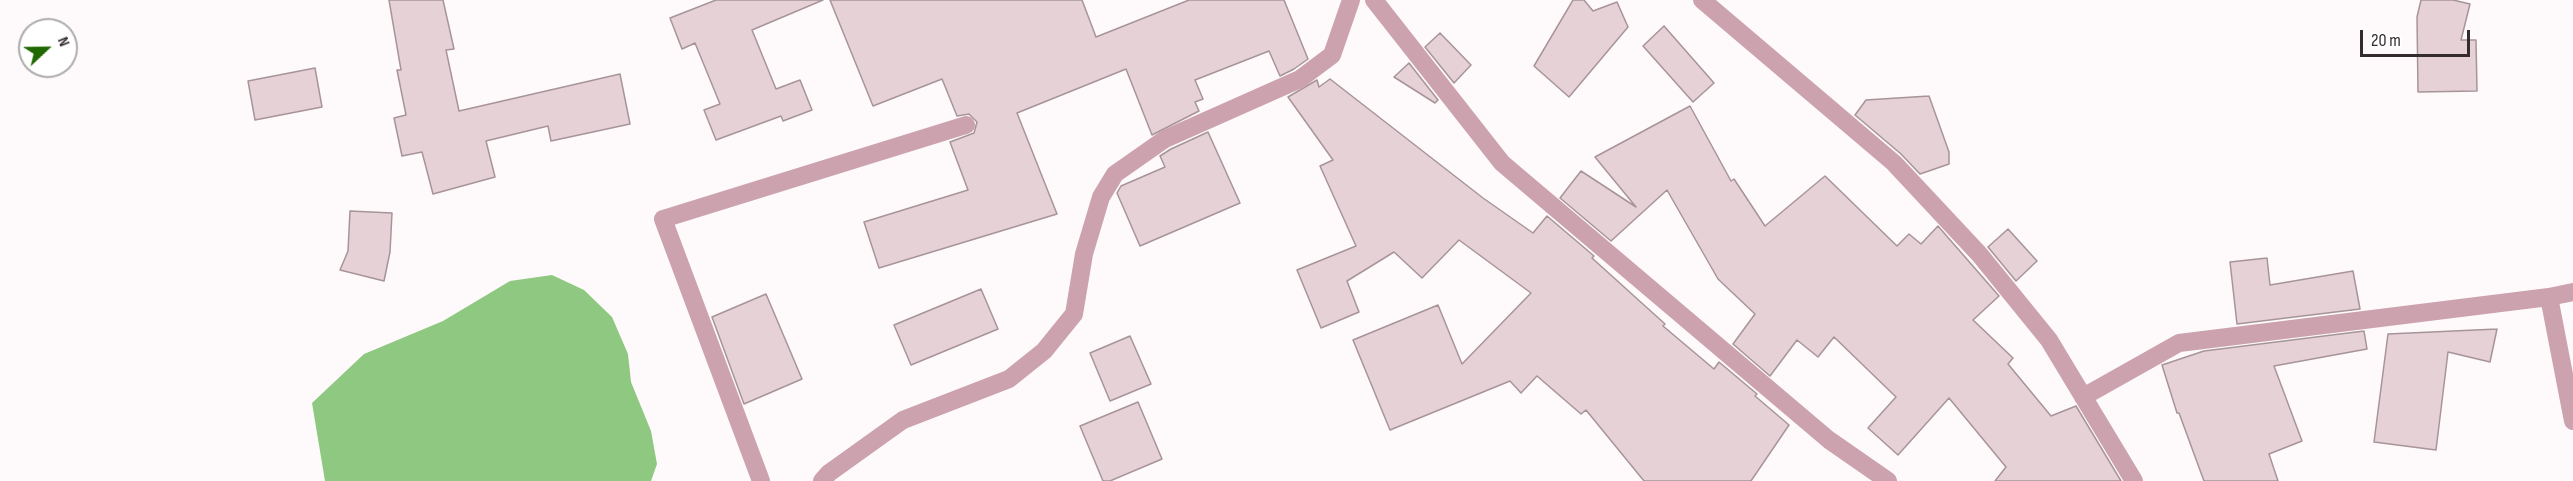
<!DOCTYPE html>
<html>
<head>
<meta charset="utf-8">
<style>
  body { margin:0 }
  #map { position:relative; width:2573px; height:481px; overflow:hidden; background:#fefafb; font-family:"Sofia Sans Condensed",sans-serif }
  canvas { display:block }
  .north { position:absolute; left:18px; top:18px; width:60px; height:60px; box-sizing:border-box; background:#fff; border:2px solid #aeabac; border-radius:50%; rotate:68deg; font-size:16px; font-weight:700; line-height:24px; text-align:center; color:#342c2f }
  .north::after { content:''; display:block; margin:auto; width:21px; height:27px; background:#206801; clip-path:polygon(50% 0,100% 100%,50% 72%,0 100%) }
  .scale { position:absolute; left:2360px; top:30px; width:110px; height:27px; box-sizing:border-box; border:3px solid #342c2f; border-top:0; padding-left:8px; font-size:18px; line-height:21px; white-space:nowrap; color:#342c2f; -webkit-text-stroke:4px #fff; paint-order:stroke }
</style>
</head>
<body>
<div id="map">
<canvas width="2573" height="481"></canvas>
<div class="north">N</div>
<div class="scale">20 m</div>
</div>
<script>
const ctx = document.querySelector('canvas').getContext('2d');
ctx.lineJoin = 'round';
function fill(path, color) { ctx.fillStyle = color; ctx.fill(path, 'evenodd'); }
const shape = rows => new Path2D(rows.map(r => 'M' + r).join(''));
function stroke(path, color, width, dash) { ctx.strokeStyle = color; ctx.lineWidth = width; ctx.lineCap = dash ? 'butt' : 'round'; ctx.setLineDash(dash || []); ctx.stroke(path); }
fill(shape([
  [552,275,584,290,612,317,628,354,631,382,651,431,657,464,651,481,325,481,312,403,364,354,443,321,510,281]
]), '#8fc881');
const building = shape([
  [389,0,443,0,454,49,446,50,459,111,620,74,630,124,551,141,548,126,486,141,495,177,433,194,422,152,402,156,394,118,406,115,397,70,401,70,389,0],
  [716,0,823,0,752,30,776,89,800,80,812,110,783,121,781,116,716,140,704,110,720,104,695,43,682,49,670,18,716,0],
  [830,0,1082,0,1096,37,1189,0,1284,0,1308,59,1294,69,1280,76,1269,51,1195,80,1203,99,1195,102,1199,111,1152,135,1126,69,1017,113,1057,214,879,268,864,222,968,190,950,142,974,133,977,122,969,114,957,116,942,79,873,106,830,0],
  [1573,0,1584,0,1593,11,1617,2,1628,27,1569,97,1534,66,1573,0],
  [2421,0,2453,0,2470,4,2461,40,2476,40,2477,91,2418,92,2417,17,2421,0],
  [1664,26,1714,83,1693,102,1643,46,1664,26],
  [1440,33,1471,65,1454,83,1425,47,1440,33],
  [1409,63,1438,100,1435,103,1394,77,1409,63],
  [315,68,322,107,255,120,248,81,315,68],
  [1330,79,1483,198,1533,233,1547,216,1594,256,1592,258,1665,324,1663,326,1714,369,1719,362,1757,394,1755,396,1789,425,1751,481,1644,481,1586,410,1581,414,1537,376,1521,393,1510,381,1390,430,1353,340,1438,305,1462,364,1531,293,1459,240,1422,278,1394,252,1347,281,1359,312,1321,328,1297,270,1356,246,1320,166,1333,160,1288,97,1317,80,1319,87,1330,79],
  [1929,96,1949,152,1949,164,1920,174,1901,154,1855,115,1866,100,1929,96],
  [1690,106,1731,181,1734,179,1765,226,1825,176,1897,246,1909,234,1921,244,1938,226,1999,296,1973,320,2013,358,2008,364,2051,416,2076,406,2121,481,1995,481,2006,467,1949,398,1898,455,1868,428,1896,397,1834,337,1818,357,1797,340,1770,376,1733,344,1755,314,1718,279,1667,190,1611,241,1560,198,1581,171,1636,207,1595,157,1690,106],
  [1208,132,1240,203,1140,246,1117,193,1121,186,1165,167,1160,156,1171,149,1208,132],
  [350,211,392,213,390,252,384,281,340,270,348,251,350,211],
  [2008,229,2037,261,2016,281,1988,247,2008,229],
  [2267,258,2270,285,2353,271,2360,309,2237,324,2230,262,2267,258],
  [981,289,998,329,911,365,894,325,981,289],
  [766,294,802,379,744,404,712,317,766,294],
  [2497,329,2490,362,2448,352,2436,450,2374,442,2388,334,2497,329],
  [2364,331,2367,349,2274,366,2302,441,2269,454,2278,481,2204,481,2179,413,2177,413,2162,365,2204,351,2364,331],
  [1130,336,1151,384,1110,401,1090,353,1130,336],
  [1138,402,1162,459,1110,481,1103,481,1080,426,1138,402]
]);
fill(building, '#e6d1d7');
stroke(building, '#a79499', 1.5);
stroke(shape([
  [1374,0,1502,163,1829,440,1888,481],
  [1702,0,1894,163,1980,255,2049,340,2134,481],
  [2573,292,2549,297,2573,421],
  [2083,397,2179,343,2549,297],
  [761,481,663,219,966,125],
  [822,481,829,473,903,420,1009,379,1044,351,1074,314,1084,254,1101,197,1115,174,1165,139,1300,79,1332,55,1351,0]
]), '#cba2ae', 18);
</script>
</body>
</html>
